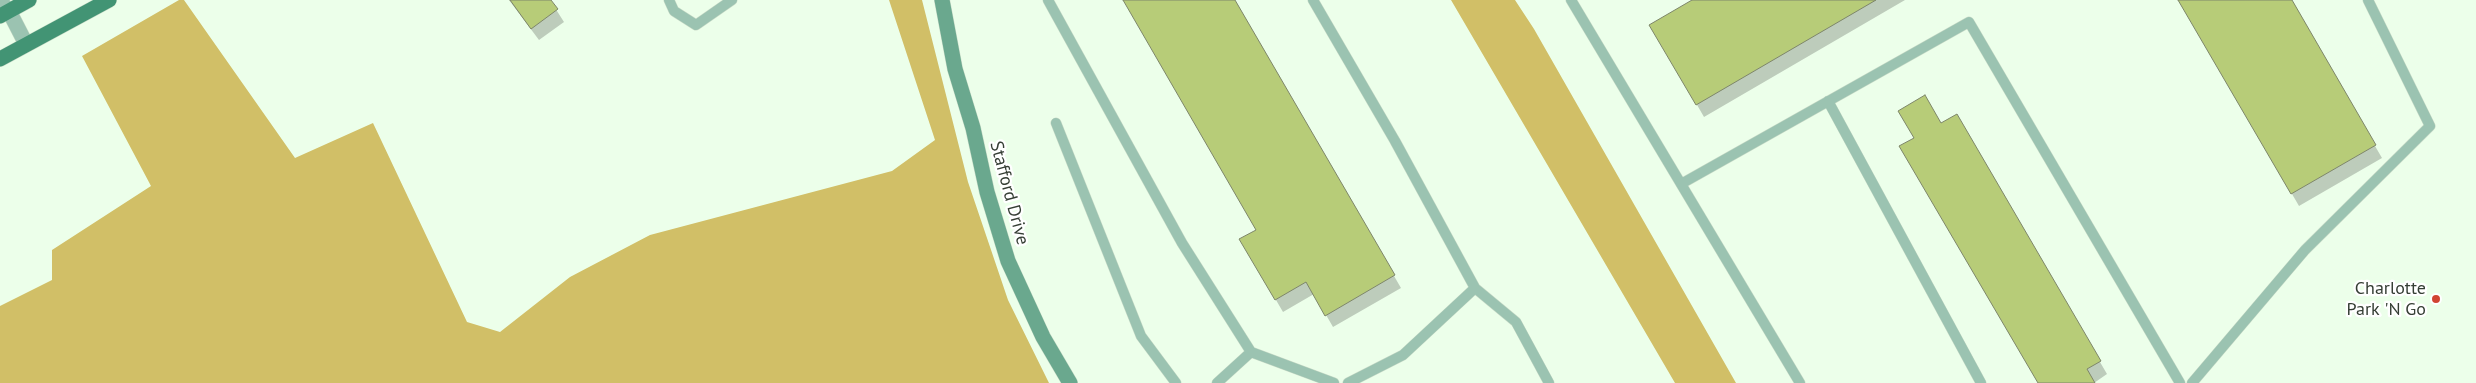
<!DOCTYPE html>
<html>
<head>
<meta charset="utf-8">
<style>
  body { margin:0 }
  canvas { display:block; background:#ecffea }
</style>
</head>
<body>
<canvas width="2476" height="383"></canvas>
<script>
const ctx = document.querySelector('canvas').getContext('2d');
ctx.lineJoin = 'round';
function fill(path, color) { ctx.fillStyle = color; ctx.fill(path, 'evenodd'); }
const shape = rows => new Path2D(rows.map(r => 'M' + r).join(''));
function stroke(path, color, width, dash) { ctx.strokeStyle = color; ctx.lineWidth = width; ctx.lineCap = dash ? 'butt' : 'round'; ctx.setLineDash(dash || []); ctx.stroke(path); }
function label(font, color, halo, rows, align = 'center') {
  ctx.font = font + ' "PT Sans",sans-serif'; ctx.lineWidth = 4.5; ctx.setLineDash([]); ctx.textBaseline = 'middle'; ctx.strokeStyle = halo; ctx.fillStyle = color; for (const [text, x, y, turn = 0] of rows) {
    ctx.save(); ctx.translate(x, y); ctx.rotate((+turn || 0) * Math.PI / 180); ctx.textAlign = isNaN(turn) ? turn : align; if (halo) ctx.strokeText(text, 0, 0); ctx.fillText(text, 0, 0); ctx.restore();
  }
}
fill(shape([
  [179,0,184,0,295,158,373,123,467,322,500,332,570,277,650,235,892,171,935,140,889,0,922,0,968,182,1008,300,1049,383,0,383,0,306,52,280,52,250,151,186,82,56],
  [1451,0,1515,0,1534,29,1736,383,1675,383]
]), '#d1bf67');
fill(shape([
  [509,0,550,0,564,22,539,40],
  [1124,0,1234,0,1401,288,1333,327,1314,294,1283,312,1241,240,1258,230],
  [1694,0,1905,0,1704,117,1651,25],
  [2179,0,2290,0,2382,158,2299,206],
  [1956,116,2107,374,2094,383,2039,383,1941,125]
]), '#0003');
const building = shape([
  [510,0,551,0,558,9,531,29,510,0],
  [1123,0,1235,0,1395,275,1325,316,1306,282,1275,300,1239,239,1256,230,1123,0],
  [1692,0,1876,0,1696,105,1649,25,1692,0],
  [2178,0,2292,0,2376,145,2291,194,2178,0],
  [1925,95,1941,123,1957,114,2101,361,2087,369,2095,383,2038,383,1899,146,1914,138,1898,111,1925,95]
]);
fill(building, '#b7cc78');
stroke(building, '#7e866a', 1);
const lane = shape([
  [669,0,674,11,696,25,732,0],
  [1048,0,1182,243,1251,352,1334,383],
  [1313,0,1395,141,1475,288,1403,355,1348,383],
  [1571,0,1800,383],
  [1828,101,1981,383],
  [1056,123,1141,336,1176,383],
  [1681,184,1969,22,2180,383],
  [1475,288,1516,322,1549,383],
  [1217,383,1251,352],
  [2192,383,2305,250,2430,126,2368,0]
]);
const street = shape([
  [0,1,9,11,26,44]
]);
const secondary = shape([
  [942,0,955,69,973,128,987,192,1008,261,1043,337,1070,383]
]);
const primary = shape([
  [0,16,29,0],
  [0,59,109,0]
]);
stroke(lane, '#cbdcc9', 11);
stroke(street, '#cbdcc9', 16);
stroke(secondary, '#cbdcc9', 16);
stroke(primary, '#cbdcc9', 16);
stroke(lane, '#9bc3b1', 10);
stroke(street, '#9bc3b1', 15);
stroke(secondary, '#6aa88e', 15);
stroke(primary, '#429474', 15);
for (const [x, y, r, color] of [
  [2436,299,5,"#d14432"]
]) { const dot = new Path2D(); dot.arc(x, y, r, 0, 2 * Math.PI); ctx.fillStyle = color; ctx.fill(dot); stroke(dot, '#fff', 2); }
label('18px', '#353e34', '#fff', [
  ["Stafford Drive",1009,193,75]
]);
label('18px', '#353e34', '#fff', [
  ["Charlotte",2426,289],
  ["Park 'N Go",2426,310]
], 'right');
</script>
</body>
</html>
